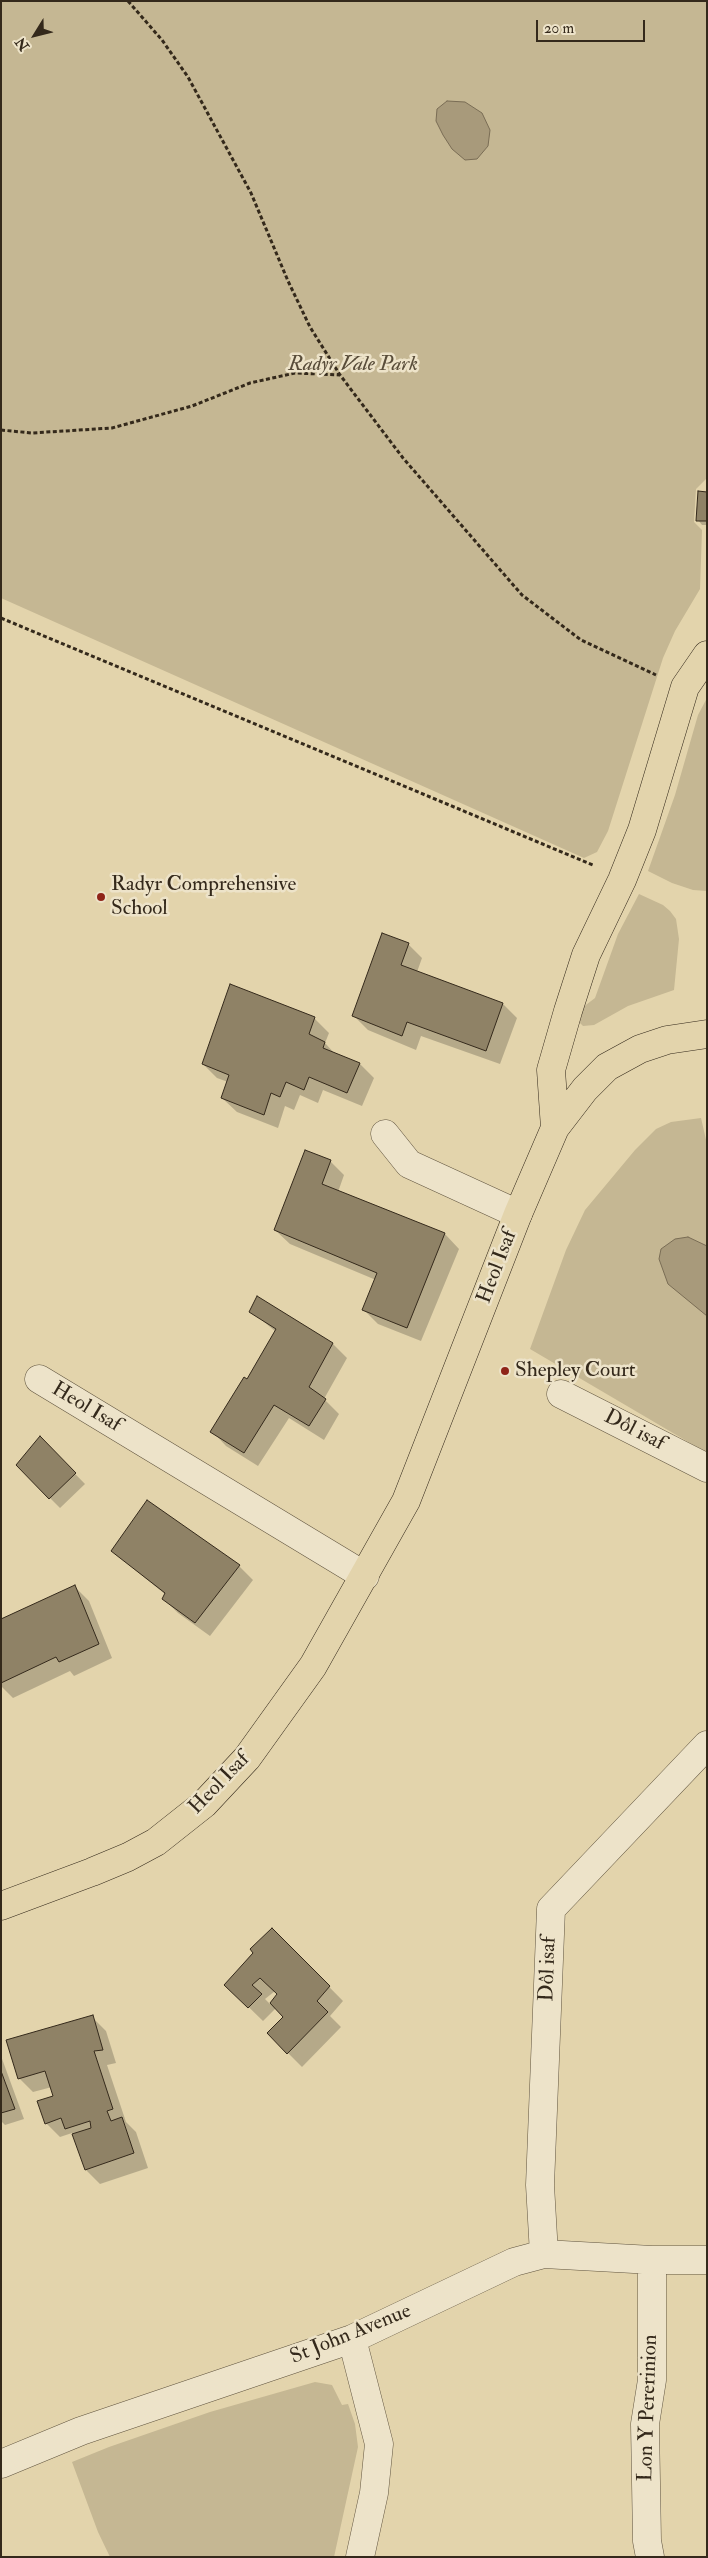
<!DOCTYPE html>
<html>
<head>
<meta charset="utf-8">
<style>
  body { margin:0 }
  #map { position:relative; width:708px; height:2558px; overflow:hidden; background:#e3d4ac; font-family:"IM FELL Double Pica",serif }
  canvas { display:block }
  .frame { position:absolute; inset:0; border:2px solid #34291b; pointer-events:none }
  .north { position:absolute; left:10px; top:10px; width:50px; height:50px; -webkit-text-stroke:4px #ede3c9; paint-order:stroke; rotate:234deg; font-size:14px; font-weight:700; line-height:20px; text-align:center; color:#34291b }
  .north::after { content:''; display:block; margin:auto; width:18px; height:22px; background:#34291b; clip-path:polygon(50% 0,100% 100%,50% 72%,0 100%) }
  .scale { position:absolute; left:536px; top:20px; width:109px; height:22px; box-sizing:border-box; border:2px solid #34291b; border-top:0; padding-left:6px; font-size:15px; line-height:18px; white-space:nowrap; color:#34291b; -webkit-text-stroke:4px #ede3c9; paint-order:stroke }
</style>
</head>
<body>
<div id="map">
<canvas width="708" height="2558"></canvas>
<div class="frame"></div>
<div class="north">N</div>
<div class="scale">20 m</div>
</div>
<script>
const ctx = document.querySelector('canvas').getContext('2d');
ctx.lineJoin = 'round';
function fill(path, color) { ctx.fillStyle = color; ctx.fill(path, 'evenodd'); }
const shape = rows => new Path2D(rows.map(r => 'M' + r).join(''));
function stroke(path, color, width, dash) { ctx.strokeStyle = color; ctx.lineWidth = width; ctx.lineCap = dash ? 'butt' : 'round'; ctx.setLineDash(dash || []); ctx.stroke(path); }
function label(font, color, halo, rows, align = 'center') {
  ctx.font = font + ' "IM FELL Double Pica",serif'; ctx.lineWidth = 5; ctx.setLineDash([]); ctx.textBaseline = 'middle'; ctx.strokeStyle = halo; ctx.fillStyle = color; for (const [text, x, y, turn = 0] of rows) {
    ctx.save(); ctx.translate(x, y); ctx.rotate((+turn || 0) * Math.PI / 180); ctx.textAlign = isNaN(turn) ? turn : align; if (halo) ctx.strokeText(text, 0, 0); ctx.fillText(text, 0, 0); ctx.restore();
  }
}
fill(shape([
  [1,1,707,1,707,475,706,479,696,489,694,522,702,530,700,589,675,631,663,658,608,831,597,852,584,858,1,598],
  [707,698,707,891,693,890,672,883,648,871,675,795,698,715],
  [639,894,663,905,670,911,676,919,679,939,674,990,628,1006,594,1025,583,1026,579,1022,578,1011,595,998,618,934],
  [701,1118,707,1144,707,1453,530,1349,566,1250,585,1210,635,1150,656,1129,671,1122],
  [315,2382,332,2385,342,2405,348,2404,355,2424,358,2447,334,2557,110,2557,98,2532,72,2462,109,2447,210,2412]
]), '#c5b793');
const water = shape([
  [447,101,465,102,482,113,490,130,488,146,477,159,465,160,452,149,443,135,436,121,437,109,447,101],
  [688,1237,707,1246,707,1316,668,1284,659,1259,661,1249,675,1239,688,1237]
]);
fill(water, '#a89a7b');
stroke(water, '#7a6d55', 1);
fill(shape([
  [707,493,707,525,702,525,698,520],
  [408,944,422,958,417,972,503,1004,517,1018,500,1064,421,1036,416,1050,368,1030,353,1015],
  [314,1018,329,1033,325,1043,335,1054,360,1064,374,1078,362,1106,323,1090,318,1103,300,1095,294,1110,285,1106,278,1128,237,1112,222,1098,228,1082,217,1078,203,1064],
  [330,1161,344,1175,338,1192,445,1234,459,1249,421,1341,378,1324,364,1310,376,1280,290,1244,275,1230],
  [258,1298,333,1344,347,1358,324,1399,339,1414,324,1440,289,1418,258,1466,226,1446,212,1431,248,1381,276,1332,251,1311],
  [40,1438,85,1484,60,1508,17,1465],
  [112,1551,239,1566,253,1580,210,1636,178,1613,164,1599,166,1595],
  [75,1587,89,1601,112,1658,74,1676,70,1671,13,1698,1,1686,1,1620],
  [272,1929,343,2001,330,2016,341,2027,302,2067,268,2033,285,2017,276,2008,263,2021,226,1985],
  [275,1991,279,1995,270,2004,265,1999],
  [92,2017,106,2031,116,2063,107,2065,126,2122,136,2132,148,2168,100,2184,86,2170,74,2135,72,2133,60,2137,46,2123,55,2097,52,2087,33,2092,19,2078],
  [1,2056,24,2119,5,2125,1,2121]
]), '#0003');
const building = shape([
  [698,491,707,492,707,521,696,521,698,491],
  [382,933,409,943,401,965,503,1003,486,1051,407,1022,402,1036,352,1016,382,933],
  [230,984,315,1017,309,1034,325,1042,323,1048,360,1063,347,1093,309,1077,304,1090,286,1082,280,1097,271,1093,264,1115,221,1098,229,1075,202,1064,230,984],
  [305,1150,331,1160,322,1184,445,1233,407,1328,362,1310,377,1273,274,1230,305,1150],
  [257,1296,333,1343,309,1387,326,1399,309,1426,274,1405,244,1453,210,1432,244,1377,247,1379,276,1329,249,1312,257,1296],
  [40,1436,76,1473,49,1499,16,1465,40,1436],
  [147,1500,240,1565,195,1623,162,1599,165,1593,111,1551,147,1500],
  [75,1585,99,1644,59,1662,56,1657,1,1683,1,1619,75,1585],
  [272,1928,330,1986,317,2001,328,2012,287,2054,267,2033,283,2017,270,2003,277,1994,260,1978,252,1985,262,1994,248,2008,224,1985,253,1953,250,1949,272,1928],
  [93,2015,103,2050,94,2051,113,2109,107,2111,111,2121,122,2117,134,2153,85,2170,72,2134,91,2128,90,2121,65,2129,61,2118,45,2124,37,2101,53,2096,45,2071,18,2079,6,2040,93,2015],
  [1,2071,15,2109,1,2113,1,2071]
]);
fill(building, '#8f8266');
stroke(building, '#34291b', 1);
const minor = shape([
  [385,1134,409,1164,518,1214],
  [39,1379,365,1576],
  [561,1394,707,1468],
  [544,2254,540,2185,551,1909,707,1745],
  [352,2339,379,2444,374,2493,360,2557],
  [1,2464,81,2431,352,2339,514,2262,544,2254,652,2260,707,2260],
  [650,2557,647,2541,645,2424,652,2380,652,2260]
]);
const major = shape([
  [555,1128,551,1070,568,1011,586,955,622,880,642,830,685,687,707,655],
  [1,1906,92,1872,128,1857,156,1842,204,1804,247,1758,313,1666,406,1501,518,1214,555,1128,585,1089,607,1067,640,1049,667,1040,707,1034]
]);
stroke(minor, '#60543f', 29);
stroke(major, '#34291b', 29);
stroke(shape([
  [128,1,162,40,188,77,251,193,288,281,310,327,340,375,403,458,522,595,581,640,656,675],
  [1,430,32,433,112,428,192,406,250,383,295,373,340,375],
  [1,618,593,865]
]), '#34291b', 3, [4, 2.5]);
stroke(minor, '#ede3c9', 28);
stroke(major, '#e3d4ac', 28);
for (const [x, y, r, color] of [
  [101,897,5,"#8f2418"],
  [505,1371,5,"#8f2418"]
]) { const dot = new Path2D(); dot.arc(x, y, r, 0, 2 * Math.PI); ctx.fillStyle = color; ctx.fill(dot); stroke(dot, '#ede3c9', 2); }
label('italic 21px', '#584c39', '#ede3c9', [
  ["Radyr Vale Park",353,365]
]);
label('21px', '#34291b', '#ede3c9', [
  ["Radyr Comprehensive",111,885],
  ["School",111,909],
  ["Shepley Court",515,1371]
], 'left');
label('21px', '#34291b', '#ede3c9', [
  ["Heol Isaf",498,1267,-69],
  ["Heol Isaf",86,1408,31],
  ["Dôl isaf",634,1431,27],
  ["Heol Isaf",220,1784,-46],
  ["Dôl isaf",549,1969,-88],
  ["St John Avenue",351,2335,-22],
  ["Lon Y Pererinion",649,2408,-88]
]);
</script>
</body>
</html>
